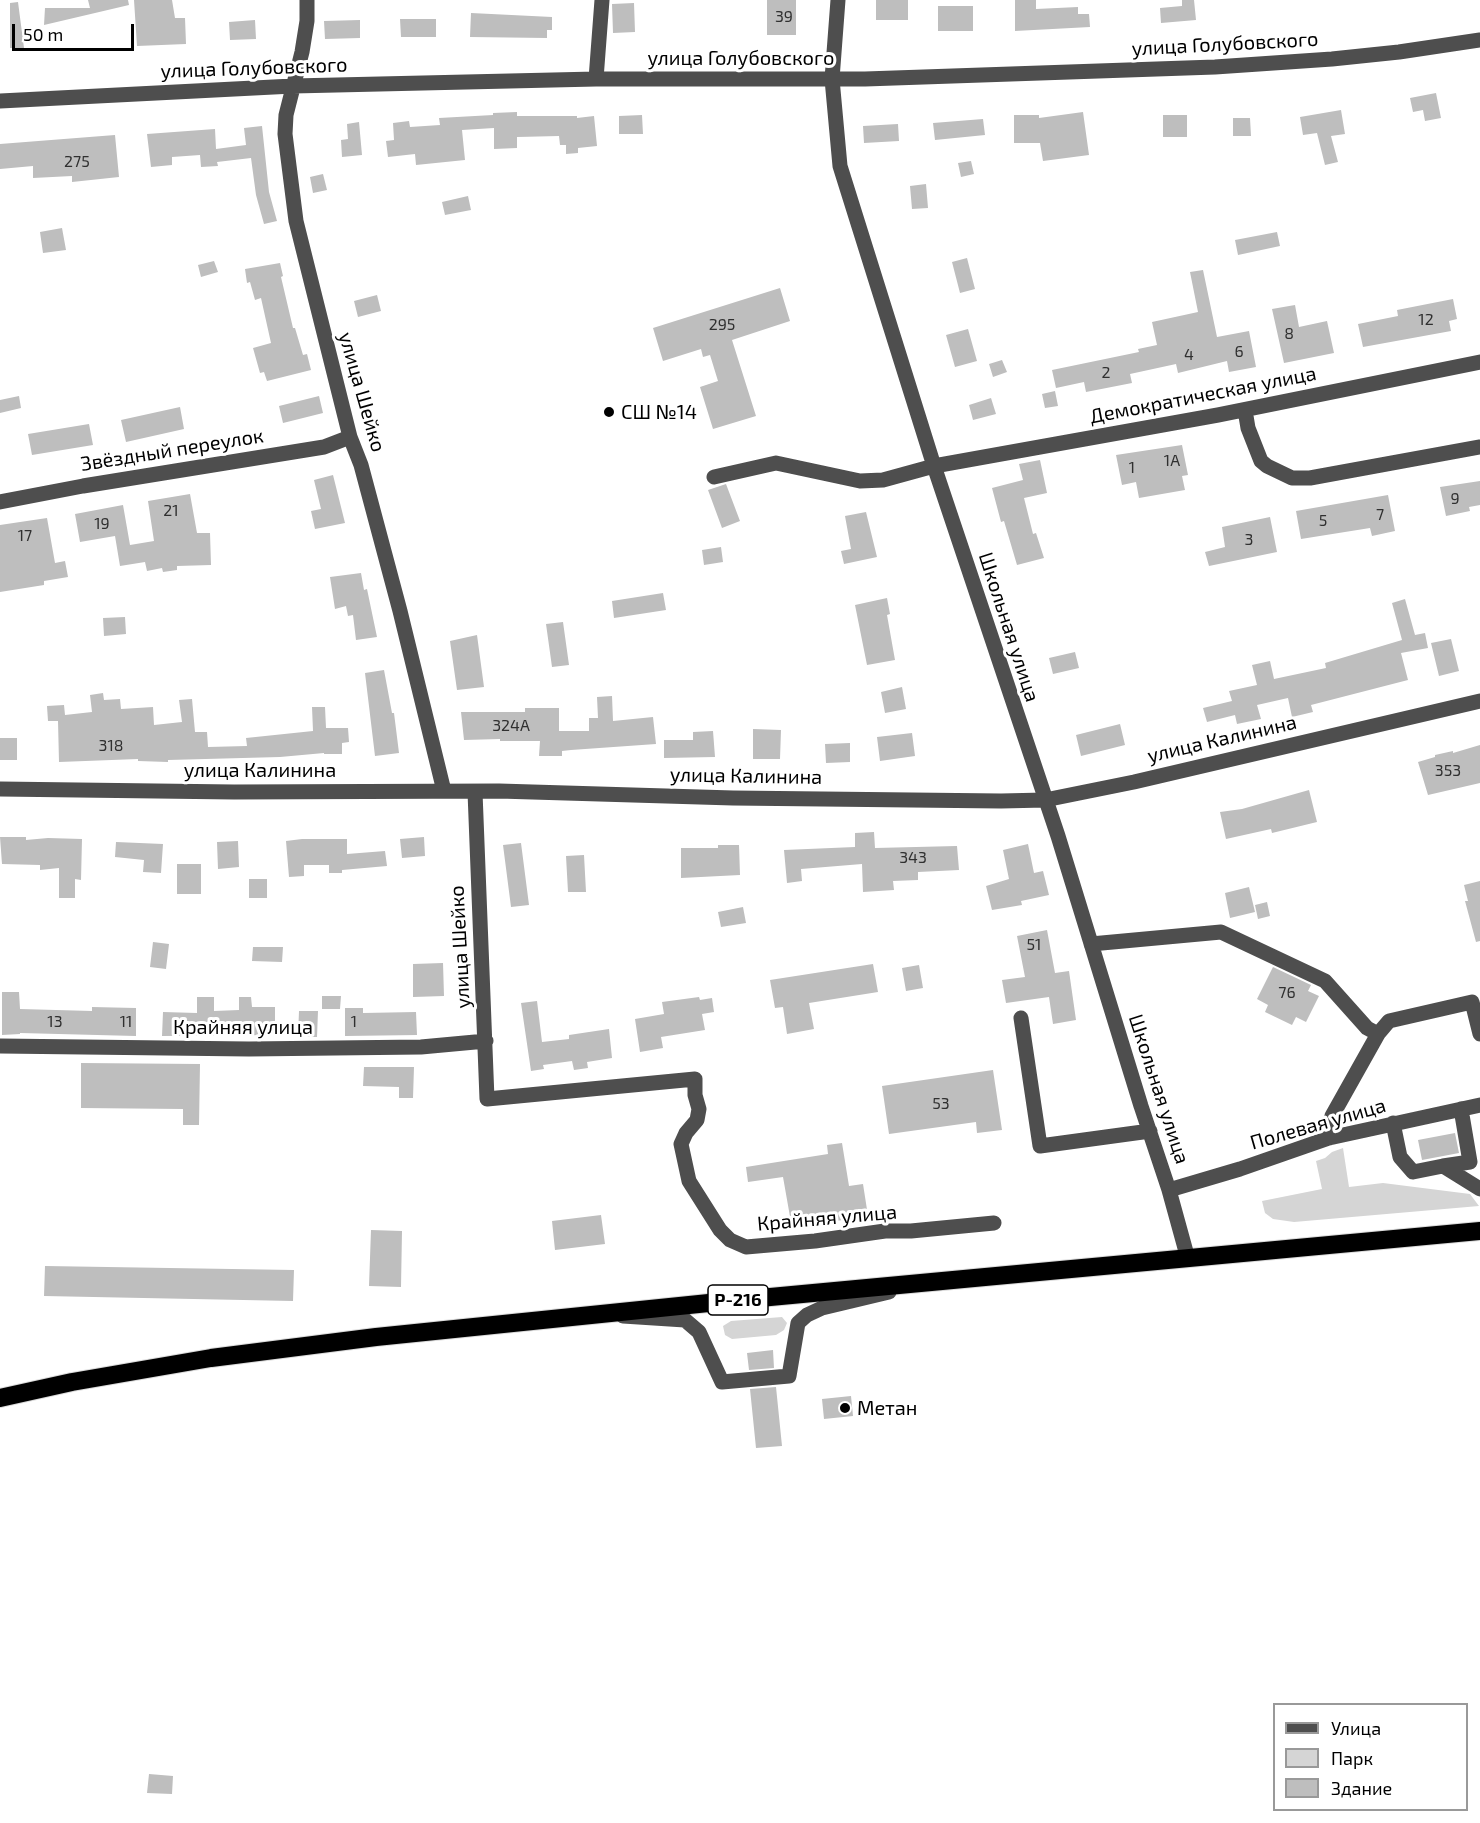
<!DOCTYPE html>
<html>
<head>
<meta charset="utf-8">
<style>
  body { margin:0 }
  #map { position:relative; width:1480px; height:1823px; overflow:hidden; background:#fff; font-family:"Exo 2",sans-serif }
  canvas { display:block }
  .legend { position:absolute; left:1273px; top:1703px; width:195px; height:108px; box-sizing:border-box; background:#fff; border:2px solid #999; margin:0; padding:8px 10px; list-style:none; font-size:18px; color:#000 }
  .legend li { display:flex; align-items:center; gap:12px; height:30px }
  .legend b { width:30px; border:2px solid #999 }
  .scale { position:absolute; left:12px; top:24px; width:122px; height:27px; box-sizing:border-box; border:3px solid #000; border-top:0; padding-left:8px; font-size:18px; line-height:21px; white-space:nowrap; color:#000; -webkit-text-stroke:4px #fff; paint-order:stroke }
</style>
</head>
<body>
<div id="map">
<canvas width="1480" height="1823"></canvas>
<ul class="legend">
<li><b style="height:8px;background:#4e4e4e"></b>Улица</li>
<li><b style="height:16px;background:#d5d5d5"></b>Парк</li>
<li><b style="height:16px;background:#bebebe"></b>Здание</li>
</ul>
<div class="scale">50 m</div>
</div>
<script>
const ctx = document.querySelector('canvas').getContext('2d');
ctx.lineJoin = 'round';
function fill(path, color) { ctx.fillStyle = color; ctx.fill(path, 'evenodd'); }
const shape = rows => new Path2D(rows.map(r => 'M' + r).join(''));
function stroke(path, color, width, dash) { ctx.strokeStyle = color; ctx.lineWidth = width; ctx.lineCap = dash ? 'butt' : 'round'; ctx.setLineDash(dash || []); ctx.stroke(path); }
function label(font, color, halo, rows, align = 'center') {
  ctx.font = font + ' "Exo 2",sans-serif'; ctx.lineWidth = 6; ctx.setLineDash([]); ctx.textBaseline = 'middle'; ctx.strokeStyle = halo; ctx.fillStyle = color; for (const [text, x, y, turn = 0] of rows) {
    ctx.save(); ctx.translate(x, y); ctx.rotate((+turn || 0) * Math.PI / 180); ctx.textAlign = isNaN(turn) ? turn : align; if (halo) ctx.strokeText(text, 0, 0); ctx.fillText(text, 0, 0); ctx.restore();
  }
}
fill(shape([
  [1343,1148,1349,1187,1383,1183,1470,1194,1479,1206,1294,1222,1273,1219,1265,1213,1262,1201,1322,1189,1316,1161,1325,1158,1332,1152],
  [782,1317,787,1323,784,1330,776,1335,732,1339,725,1335,723,1326,731,1321]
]), '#d5d5d5');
fill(shape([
  [88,0,128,0,129,5,44,25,45,8,90,8],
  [134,0,172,0,175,18,185,18,186,44,137,46],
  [767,0,796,0,796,35,767,35],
  [876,0,908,0,908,20,876,20],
  [1015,0,1036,0,1036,9,1078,7,1078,14,1089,14,1090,27,1015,31],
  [1182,0,1194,0,1196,20,1161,23,1160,8,1182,6],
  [18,2,24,48,10,48,10,3],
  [634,3,635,32,613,33,612,4],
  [938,6,973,6,973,31,938,31],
  [471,13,552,17,552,30,547,30,547,38,470,37],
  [400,19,436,19,436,37,401,37],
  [255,20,256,39,230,40,229,22],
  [360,20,360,38,325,39,324,21],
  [1436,93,1441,118,1425,121,1423,110,1413,112,1410,98],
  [1341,110,1345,134,1331,136,1338,162,1325,165,1317,133,1303,135,1300,117],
  [517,112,517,116,577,116,577,118,594,116,597,146,578,148,578,153,566,154,566,145,560,145,559,136,517,137,517,148,494,149,494,128,462,130,465,160,416,165,415,154,388,157,386,141,394,140,393,123,409,121,410,127,440,125,439,118,493,115,493,113],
  [1083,112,1089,155,1043,161,1040,143,1014,143,1014,115,1039,115,1039,118],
  [642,115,643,134,619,134,619,116],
  [1163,115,1187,115,1187,137,1163,137],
  [1233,118,1250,118,1251,136,1233,136],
  [983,119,985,135,935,140,933,123],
  [359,122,362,155,342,157,341,140,348,139,347,124],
  [898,124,899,141,864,143,863,126],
  [262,126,269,192,277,221,264,224,256,195,251,158,217,162,218,166,201,167,200,155,172,157,172,165,151,167,147,134,215,129,216,149,246,145,244,128],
  [115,135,119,177,72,182,72,176,33,178,33,166,0,169,0,144],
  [971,161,974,174,961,177,958,163],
  [323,174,327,190,313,193,310,177],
  [926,184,928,208,912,209,910,186],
  [468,196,471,210,445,215,442,202],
  [62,228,66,250,43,253,40,232],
  [1277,232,1280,246,1238,255,1235,240],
  [967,258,975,289,960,293,952,262],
  [214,261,218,272,201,277,198,265],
  [280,263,283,276,281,277,293,328,295,328,303,355,307,354,311,370,267,381,264,372,260,373,253,348,271,343,261,298,255,300,250,282,247,283,245,269],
  [1203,270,1217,337,1249,331,1256,367,1229,372,1227,361,1178,373,1176,364,1130,374,1132,383,1086,392,1084,382,1056,388,1052,370,1139,352,1138,349,1157,345,1152,322,1198,312,1190,272],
  [780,288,790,321,732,340,756,416,713,429,700,387,718,381,710,355,703,357,701,349,663,361,653,328],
  [377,295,381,311,358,317,354,301],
  [1453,299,1457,319,1449,321,1451,331,1363,347,1358,324,1398,316,1397,310],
  [1295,305,1299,327,1327,321,1334,353,1284,363,1272,309],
  [968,329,977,361,955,367,946,335],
  [1002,360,1007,372,993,377,989,364],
  [1055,391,1058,406,1045,408,1042,394],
  [19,396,21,408,0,413,0,400],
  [319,396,323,413,283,423,279,406],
  [991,398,996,414,973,420,969,405],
  [180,407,184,429,126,442,121,420],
  [89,424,93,445,32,455,28,434],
  [1182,445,1188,475,1182,476,1185,490,1139,498,1136,482,1122,485,1116,455],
  [1040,460,1047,493,1024,498,1033,534,1036,533,1044,558,1017,565,1004,521,1001,522,992,488,1023,480,1019,464],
  [333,475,345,523,315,529,311,511,321,509,314,480],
  [1480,481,1480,505,1469,507,1470,511,1446,516,1440,487],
  [726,484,740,521,722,528,708,490],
  [190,494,197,533,210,533,211,565,177,566,177,570,163,572,162,568,147,571,145,562,120,566,115,536,80,542,75,514,123,505,130,545,154,541,148,501],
  [1388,495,1395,531,1372,536,1370,528,1301,539,1296,511],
  [866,512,877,557,844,564,841,551,851,549,845,516],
  [1270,517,1277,552,1209,566,1205,552,1225,547,1222,527],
  [47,518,55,563,65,561,68,577,44,581,44,585,0,592,0,525],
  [721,547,723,562,704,565,702,550],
  [361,573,364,590,367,589,377,637,356,640,353,615,348,616,346,606,335,609,330,577],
  [663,593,666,610,614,618,612,601],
  [887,598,890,614,887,615,895,660,867,665,855,605],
  [1405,599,1415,635,1425,633,1428,648,1401,653,1408,680,1311,705,1313,712,1292,717,1288,698,1257,705,1261,719,1237,724,1235,715,1207,722,1203,708,1232,701,1229,691,1257,685,1252,665,1270,661,1274,679,1326,668,1325,663,1402,640,1392,603],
  [125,617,126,634,104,636,103,618],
  [563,622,569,665,552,667,546,624],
  [477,635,484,687,457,690,450,641],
  [1451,639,1459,671,1439,676,1431,643],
  [1075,652,1079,668,1053,674,1049,658],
  [384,670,392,713,394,713,399,753,375,756,365,673],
  [902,687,906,709,885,713,881,692],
  [103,693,104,700,120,699,121,709,153,707,154,725,182,722,179,700,192,699,195,732,207,732,208,747,247,746,246,738,313,731,312,707,325,707,326,728,348,728,349,742,342,743,342,754,324,754,324,753,280,757,168,760,168,762,138,761,138,759,59,762,58,721,48,721,47,706,64,705,65,715,92,712,90,695],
  [612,696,613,721,653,717,656,744,571,750,562,751,562,756,539,756,540,741,500,741,500,739,464,740,461,712,525,712,525,708,559,708,559,731,589,731,589,718,598,718,597,697],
  [1120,724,1125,745,1081,756,1076,735],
  [753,729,781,730,780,759,753,759],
  [713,731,715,757,664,758,664,740,693,740,693,732],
  [912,733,915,756,880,761,877,737],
  [0,738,17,738,17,760,0,760],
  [850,743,850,762,826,763,825,744],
  [1480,745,1480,783,1428,795,1418,762,1435,757,1435,755,1453,751,1453,753],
  [1309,790,1317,822,1272,833,1271,829,1226,839,1220,812,1242,809],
  [874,832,875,848,957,846,959,870,918,872,918,880,893,881,894,890,863,892,862,864,801,869,802,881,787,883,784,850,855,847,855,833],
  [0,837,26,837,26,840,48,838,82,839,81,880,75,879,75,898,59,898,59,868,40,870,40,865,2,864],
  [424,837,425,856,402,858,400,839],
  [302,839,347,839,347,854,385,851,387,866,342,870,342,873,329,873,329,865,304,865,304,876,289,877,286,841],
  [238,841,239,867,218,869,217,842],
  [116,842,163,844,161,873,143,872,144,860,115,857],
  [521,843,529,905,511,907,503,845],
  [1028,844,1034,873,1043,871,1049,895,1021,901,1022,905,992,910,986,886,1009,879,1003,850],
  [718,845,739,845,740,875,681,878,681,848,718,848],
  [584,855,586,892,568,892,566,856],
  [177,864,201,864,201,894,177,894],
  [249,879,267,879,267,898,249,898],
  [1480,881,1480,941,1476,942,1465,901,1468,901,1464,885],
  [1249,887,1255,912,1230,918,1225,893],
  [1267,902,1270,916,1258,919,1255,905],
  [743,907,746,923,721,927,718,912],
  [1047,930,1055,973,1069,971,1076,1020,1053,1024,1049,997,1006,1003,1002,980,1025,977,1017,936],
  [153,942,169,944,166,969,150,967],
  [253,947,283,947,282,962,252,961],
  [443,963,444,996,413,997,413,964],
  [873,964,878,992,809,1003,814,1029,787,1034,783,1007,775,1008,770,980],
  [919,965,923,988,906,991,902,968],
  [1273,967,1311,985,1308,991,1319,996,1306,1022,1296,1017,1292,1025,1265,1012,1268,1005,1257,999],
  [2,992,19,992,20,1009,92,1011,92,1007,136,1008,136,1036,20,1033,20,1034,2,1035],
  [322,996,341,996,340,1009,322,1009],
  [197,997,214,997,214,1011,239,1010,239,997,251,997,252,1007,275,1007,275,1035,162,1036,163,1012,197,1013],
  [699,997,700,1000,712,998,714,1012,702,1014,705,1030,661,1037,663,1048,640,1052,635,1019,664,1014,662,1002],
  [537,1001,542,1042,569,1039,569,1035,609,1029,612,1058,587,1062,588,1068,574,1070,572,1061,543,1065,544,1069,531,1071,521,1003],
  [345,1008,363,1008,363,1013,416,1012,417,1035,345,1036],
  [299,1011,318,1011,317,1037,298,1037],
  [81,1063,200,1064,199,1125,183,1125,183,1109,81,1108],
  [364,1067,414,1067,413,1098,399,1098,399,1087,363,1086],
  [993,1070,1002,1130,977,1133,976,1122,889,1134,882,1086],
  [1455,1133,1459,1153,1422,1160,1418,1140],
  [842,1143,849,1186,863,1184,868,1216,792,1228,783,1177,748,1182,746,1167,828,1154,827,1145],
  [601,1215,605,1244,555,1250,552,1221],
  [371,1230,402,1231,401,1287,369,1286],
  [45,1266,294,1270,293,1301,44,1296],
  [773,1350,774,1368,749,1370,747,1353],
  [776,1387,782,1446,756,1448,750,1389],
  [851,1396,853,1416,824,1419,822,1399],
  [149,1774,173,1776,172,1794,147,1793]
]), '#bebebe');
const highway = shape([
  [0,1398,72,1382,211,1358,376,1337,738,1300,1480,1231]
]);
stroke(highway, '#dbdbdb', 20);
stroke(shape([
  [307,0,307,21,302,52,286,115,285,134,296,221,350,437,361,465,400,611,444,791],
  [838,0,832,79,840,166,934,466,1058,836,1141,1106,1169,1190,1188,1259],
  [596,79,602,0],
  [0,101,293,86,596,79,865,79,1215,67,1332,59,1399,52,1480,40],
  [1245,410,1248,428,1261,461,1267,466,1292,478,1310,478,1480,447],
  [714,477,776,463,860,481,883,480,934,466,1218,415,1480,362],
  [0,502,83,486,324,447,350,437],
  [0,789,234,792,499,791,733,798,1001,801,1045,800,1134,782,1480,701],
  [475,792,487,1099,695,1079,695,1095,699,1109,697,1120,686,1133,681,1144,689,1181,720,1230,730,1240,746,1247,815,1241,885,1231,911,1231,994,1223],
  [1091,944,1221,932,1325,981,1367,1028,1378,1034,1332,1116,1329,1138],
  [1021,1018,1040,1146,1150,1131],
  [1378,1034,1389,1021,1472,1002,1480,1034],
  [0,1046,249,1049,421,1047,486,1041],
  [1393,1123,1400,1157,1413,1172,1443,1166,1480,1189],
  [1443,1166,1470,1162,1461,1109],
  [1169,1190,1240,1169,1329,1138,1480,1105],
  [623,1316,685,1320,699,1332,722,1382,789,1376,798,1323,807,1315,822,1308,889,1292]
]), '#4e4e4e', 15);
stroke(highway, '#000', 18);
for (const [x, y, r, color] of [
  [609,412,6,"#000"],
  [845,1408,6,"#000"]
]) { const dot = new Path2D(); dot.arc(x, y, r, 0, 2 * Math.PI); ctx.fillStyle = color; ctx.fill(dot); stroke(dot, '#fff', 2); }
label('16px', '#303030', null, [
  ["39",784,17],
  ["275",77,162],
  ["12",1426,320],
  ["295",722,325],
  ["8",1289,334],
  ["6",1239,352],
  ["4",1189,355],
  ["2",1106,373],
  ["1А",1172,461],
  ["1",1132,468],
  ["9",1455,499],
  ["21",171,511],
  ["7",1380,515],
  ["5",1323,521],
  ["19",102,524],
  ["17",25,536],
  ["3",1249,540],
  ["324А",511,726],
  ["318",111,746],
  ["353",1448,771],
  ["343",913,858],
  ["51",1034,945],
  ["76",1287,993],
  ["13",55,1022],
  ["11",126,1022],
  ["1",354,1022],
  ["53",941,1104]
]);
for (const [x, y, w] of [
  [738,1300,60]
]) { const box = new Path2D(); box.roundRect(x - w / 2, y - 15, w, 30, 4.5); ctx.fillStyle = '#fff'; ctx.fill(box); stroke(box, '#000', 1.5); }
label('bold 18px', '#000', null, [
  ["Р-216",738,1300]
]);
label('20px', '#000', '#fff', [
  ["улица Голубовского",1225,44,-3],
  ["улица Голубовского",741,58],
  ["улица Голубовского",254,68,-2],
  ["улица Шейко",362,392,74],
  ["Демократическая улица",1203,395,-11],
  ["Звёздный переулок",172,450,-9],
  ["Школьная улица",1009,627,72],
  ["улица Калинина",1222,739,-13],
  ["улица Калинина",260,770],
  ["улица Калинина",746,776,1],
  ["улица Шейко",460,947,-93],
  ["Крайняя улица",243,1027],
  ["Школьная улица",1159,1089,72],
  ["Полевая улица",1318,1124,-16],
  ["Крайняя улица",827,1218,-5]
]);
label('20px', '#000', '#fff', [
  ["СШ №14",621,412],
  ["Метан",857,1408]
], 'left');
</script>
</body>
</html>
